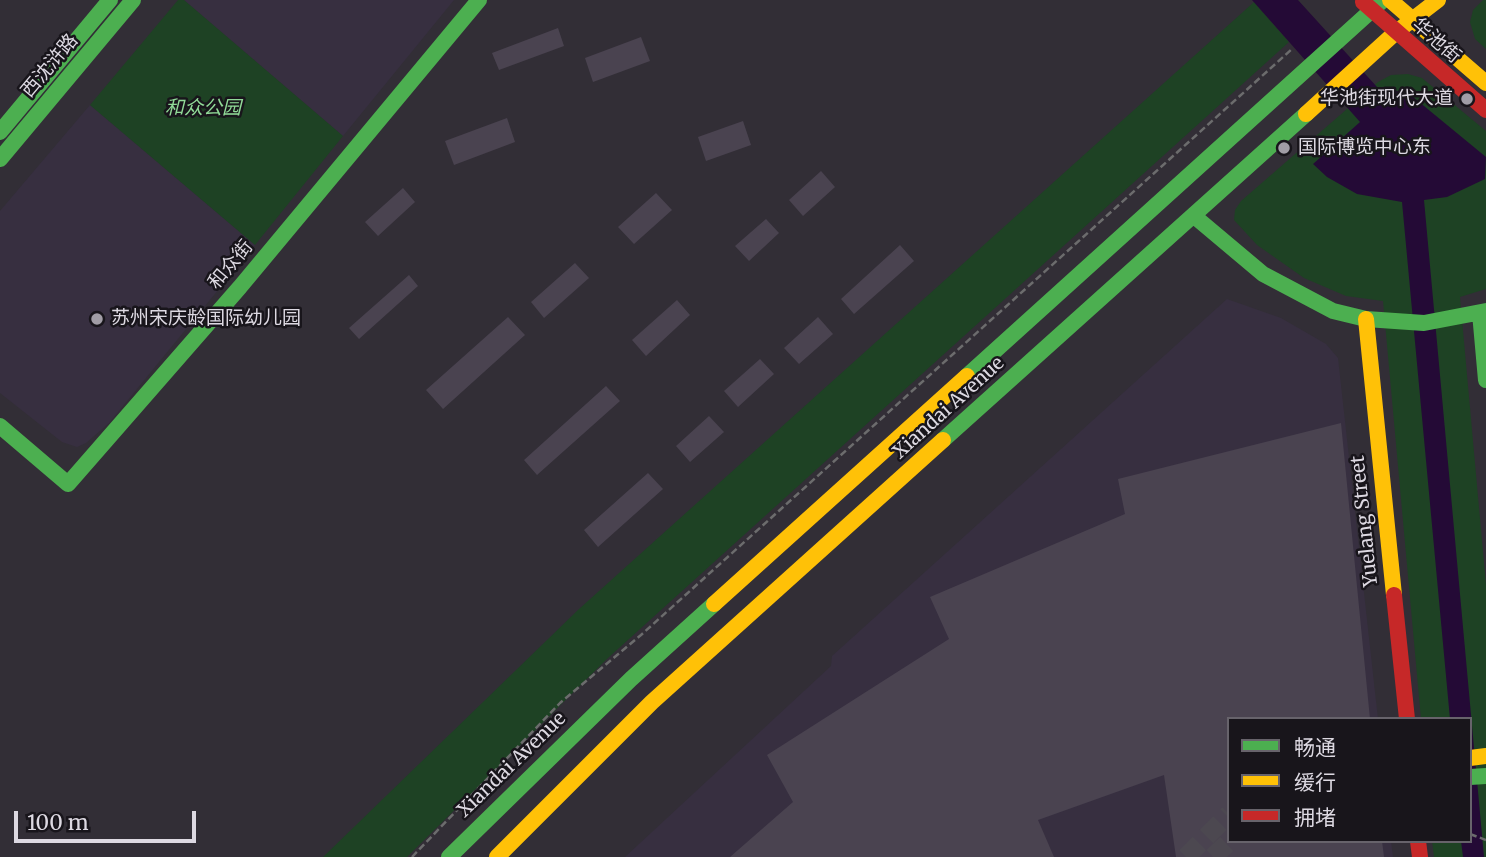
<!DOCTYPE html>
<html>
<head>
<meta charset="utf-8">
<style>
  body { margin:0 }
  #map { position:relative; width:1486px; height:857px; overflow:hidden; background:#322e36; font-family:Merriweather,"Noto Sans SC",serif }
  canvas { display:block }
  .legend { position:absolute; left:1227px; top:717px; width:245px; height:126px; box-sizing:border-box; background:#18151b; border:2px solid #67636b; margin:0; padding:9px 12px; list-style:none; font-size:21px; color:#ddd9e2 }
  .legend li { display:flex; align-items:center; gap:14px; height:35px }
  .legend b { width:35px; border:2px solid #67636b }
  .scale { position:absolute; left:14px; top:811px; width:182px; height:32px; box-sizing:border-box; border:4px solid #ddd9e2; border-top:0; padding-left:9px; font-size:21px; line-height:24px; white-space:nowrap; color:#ddd9e2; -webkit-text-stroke:5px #18151b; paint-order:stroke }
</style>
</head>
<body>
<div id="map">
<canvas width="1486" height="857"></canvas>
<ul class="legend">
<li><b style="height:9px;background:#4caf50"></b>畅通</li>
<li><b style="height:9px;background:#ffc107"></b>缓行</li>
<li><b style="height:9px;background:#c62828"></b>拥堵</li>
</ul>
<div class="scale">100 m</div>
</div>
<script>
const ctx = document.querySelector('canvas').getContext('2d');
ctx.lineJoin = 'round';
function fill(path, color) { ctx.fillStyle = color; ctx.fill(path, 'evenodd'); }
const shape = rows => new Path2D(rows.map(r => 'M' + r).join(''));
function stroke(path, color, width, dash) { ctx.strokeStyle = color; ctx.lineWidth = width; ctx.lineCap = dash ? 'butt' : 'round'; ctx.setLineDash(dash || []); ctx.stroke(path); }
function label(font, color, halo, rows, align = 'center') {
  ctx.font = font + ' Merriweather,"Noto Sans SC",serif'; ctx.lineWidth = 5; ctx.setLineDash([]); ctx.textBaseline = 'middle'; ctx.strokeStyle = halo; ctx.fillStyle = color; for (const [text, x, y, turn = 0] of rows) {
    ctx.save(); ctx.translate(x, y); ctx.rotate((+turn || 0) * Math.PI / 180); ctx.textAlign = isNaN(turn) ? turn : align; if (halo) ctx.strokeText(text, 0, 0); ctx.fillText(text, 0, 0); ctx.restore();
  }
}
fill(shape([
  [184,0,454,0,343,136],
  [90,105,255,245,109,423,86,443,77,447,62,442,0,393,0,211],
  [1227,299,1281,318,1326,344,1338,358,1378,719,1229,719,1229,841,1391,841,1393,857,625,857,831,666,832,656]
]), '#372f40');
fill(shape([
  [178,0,184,0,343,136,255,245,90,105],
  [1483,0,1486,0,1486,49,1475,39,1470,22,1473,10],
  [1254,2,1289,42,608,658,407,857,323,857,579,609],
  [1408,74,1422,78,1486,131,1486,289,1460,297,1486,585,1486,857,1434,857,1432,841,1470,841,1470,719,1421,719,1383,301,1346,296,1304,278,1257,245,1234,220,1235,210,1241,201,1378,82,1391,75]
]), '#1e4224');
fill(shape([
  [1252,0,1298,0,1387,98,1395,91,1407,92,1486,157,1485,179,1447,197,1424,200,1484,857,1463,857,1461,841,1470,841,1470,719,1450,719,1402,202,1357,194,1327,177,1313,164,1360,122]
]), '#240a36');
fill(shape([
  [558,28,564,46,499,70,492,53],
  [641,37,650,61,593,82,585,58],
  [507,118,515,142,454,165,445,141],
  [743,121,751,145,706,161,698,137],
  [821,171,835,187,803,216,789,200],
  [403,188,415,202,378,236,365,222],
  [656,193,672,210,634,244,618,227],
  [766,219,779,233,749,261,735,246],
  [900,245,914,261,854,314,841,299],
  [575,263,589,278,544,318,531,302],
  [409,275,418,286,359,339,349,328],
  [677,300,690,315,646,356,632,340],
  [508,317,525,335,443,409,426,390],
  [818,317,833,334,799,364,784,348],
  [760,359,774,374,738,407,724,391],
  [606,386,620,401,537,475,524,460],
  [709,416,724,432,690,462,676,446],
  [1341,423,1370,719,1229,719,1229,841,1382,841,1384,857,1176,857,1164,775,1038,820,1054,857,730,857,793,802,767,755,949,639,930,597,1125,514,1118,479],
  [648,473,663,489,598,547,584,530]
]), '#4a4350');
stroke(shape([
  [1186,857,1229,814],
  [1213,857,1230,841]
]), '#4c4850', 19, [19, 10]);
stroke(shape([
  [1470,834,1486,840],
  [412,857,560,703,641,635,1292,49]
]), '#6c6c6d', 2.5, [7, 3.5]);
stroke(shape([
  [0,132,110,0],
  [0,159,133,0],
  [1194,216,1263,274,1333,311,1366,319,1424,323,1486,311],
  [1480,313,1486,380],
  [967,376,1383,0],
  [0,426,68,484,240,287,479,0],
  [943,440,1306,114],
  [1470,777,1486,776],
  [449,857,631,679,714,604]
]), '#4caf50', 16);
stroke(shape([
  [1390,0,1486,83],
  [1306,114,1395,33,1438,0],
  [1366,319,1394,595],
  [714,604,967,376],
  [1470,758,1486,756],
  [497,857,652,702,943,440]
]), '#ffc107', 16);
stroke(shape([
  [1363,2,1486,110],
  [1394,595,1407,719],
  [1418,841,1420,857]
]), '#c62828', 16);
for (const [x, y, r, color] of [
  [1467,99,7,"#a19da6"],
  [1284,148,7,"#a19da6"],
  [97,319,7,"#a19da6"]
]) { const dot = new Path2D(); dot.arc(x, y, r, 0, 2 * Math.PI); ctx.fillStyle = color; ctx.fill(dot); stroke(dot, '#18151b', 2.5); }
label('19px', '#ddd9e2', '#18151b', [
  ["华池街",1436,41,41],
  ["西沈浒路",50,66,-50],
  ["和众街",231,265,-50],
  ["Xiandai Avenue",949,408,-42],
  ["Yuelang Street",1365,521,-96],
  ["Xiandai Avenue",512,765,-44]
]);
label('19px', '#ddd9e2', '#18151b', [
  ["华池街现代大道",1453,99,"right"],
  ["国际博览中心东",1298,148],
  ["苏州宋庆龄国际幼儿园",111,319]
], 'left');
label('italic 19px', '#91db98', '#18151b', [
  ["和众公园",203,109]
]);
</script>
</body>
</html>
